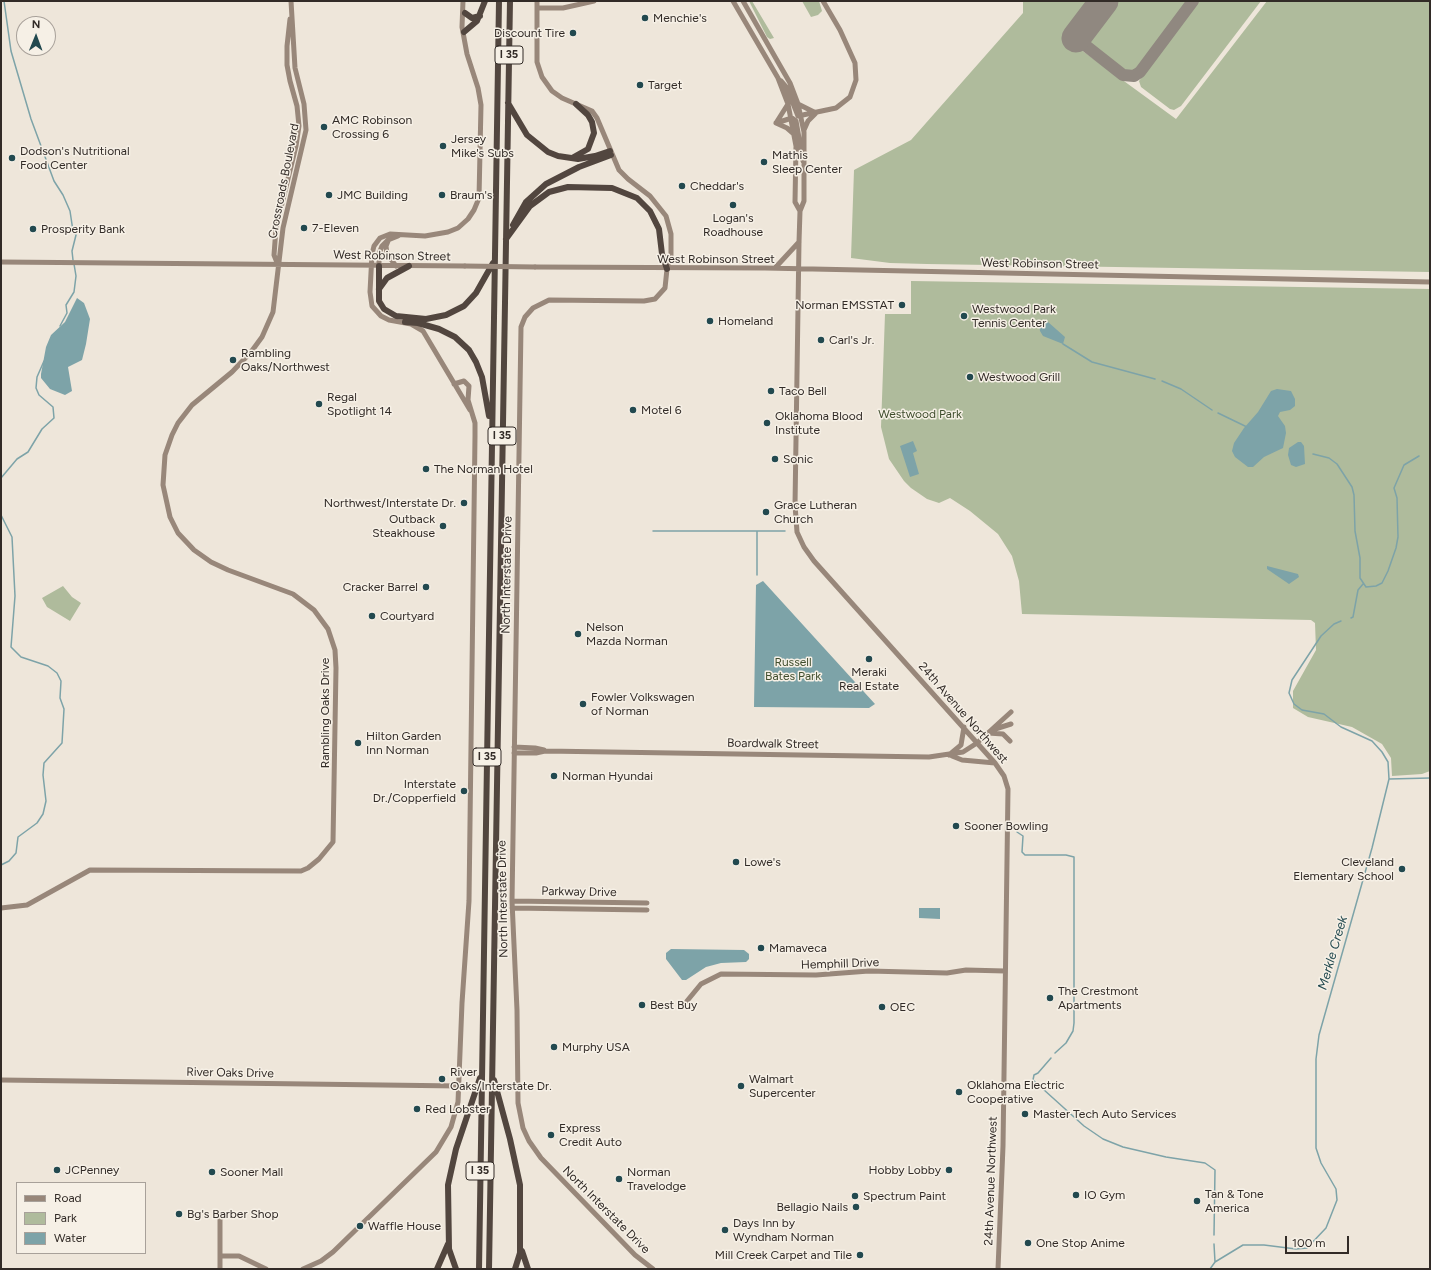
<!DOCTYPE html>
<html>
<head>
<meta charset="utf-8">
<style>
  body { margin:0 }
  #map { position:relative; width:1431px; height:1270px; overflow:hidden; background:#eee6da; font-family:Figtree,sans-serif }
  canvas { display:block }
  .frame { position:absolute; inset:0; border:2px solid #322b27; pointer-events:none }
  .legend { position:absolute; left:16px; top:1182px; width:130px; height:72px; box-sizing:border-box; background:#f6f0e6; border:1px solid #a8a19a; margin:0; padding:5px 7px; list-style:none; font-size:12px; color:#322b27 }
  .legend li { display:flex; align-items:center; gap:8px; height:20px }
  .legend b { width:20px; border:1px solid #a8a19a }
  .north { position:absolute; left:16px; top:16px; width:40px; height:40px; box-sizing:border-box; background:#f6f0e6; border:1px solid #a8a19a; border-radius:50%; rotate:1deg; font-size:11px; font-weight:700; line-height:16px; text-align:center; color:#322b27 }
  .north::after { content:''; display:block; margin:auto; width:14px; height:18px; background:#22494f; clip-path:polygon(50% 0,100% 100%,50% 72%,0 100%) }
  .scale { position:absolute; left:1285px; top:1236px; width:64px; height:18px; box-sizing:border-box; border:2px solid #322b27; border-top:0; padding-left:5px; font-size:12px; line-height:14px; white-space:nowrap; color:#322b27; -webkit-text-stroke:3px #f6f0e6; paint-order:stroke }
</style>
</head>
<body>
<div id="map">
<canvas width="1431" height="1270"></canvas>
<div class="frame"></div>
<ul class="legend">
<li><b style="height:5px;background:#98877a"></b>Road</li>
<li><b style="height:11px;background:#afbb9c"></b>Park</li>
<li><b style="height:11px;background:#7da3a8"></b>Water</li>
</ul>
<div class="north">N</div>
<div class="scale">100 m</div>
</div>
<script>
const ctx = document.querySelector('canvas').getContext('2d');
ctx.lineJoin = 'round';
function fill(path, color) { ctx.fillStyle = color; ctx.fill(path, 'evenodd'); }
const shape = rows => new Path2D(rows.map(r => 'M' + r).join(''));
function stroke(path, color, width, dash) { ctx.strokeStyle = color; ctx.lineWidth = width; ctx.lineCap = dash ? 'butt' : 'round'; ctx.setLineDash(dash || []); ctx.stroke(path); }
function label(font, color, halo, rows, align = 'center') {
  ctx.font = font + ' Figtree,sans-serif'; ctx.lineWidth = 3; ctx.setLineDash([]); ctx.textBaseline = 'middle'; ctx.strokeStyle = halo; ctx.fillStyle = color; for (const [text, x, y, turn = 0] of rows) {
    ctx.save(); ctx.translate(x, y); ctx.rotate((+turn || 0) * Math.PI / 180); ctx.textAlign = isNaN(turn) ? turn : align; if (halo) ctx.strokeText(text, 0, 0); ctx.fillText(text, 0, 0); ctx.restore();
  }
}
fill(shape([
  [749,1,752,1,774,38,770,39,767,37],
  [802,1,819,1,822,11,818,15,811,17],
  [1023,1,1092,1,1063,40,1078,51,1080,49,1176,119,1267,1,1430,1,1430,272,927,264,890,263,851,258,854,170,911,140,1023,13],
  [1116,1,1188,1,1137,69,1131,73,1124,71,1090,44,1091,35],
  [1199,1,1261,1,1181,106,1174,110,1170,109,1141,87,1139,81],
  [911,281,1430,289,1430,771,1422,774,1392,776,1391,758,1382,744,1352,727,1308,717,1293,708,1293,691,1316,650,1315,623,1311,620,1022,614,1019,581,1012,556,998,534,970,511,950,498,939,503,927,499,911,488,904,481,889,459,881,427,885,314,911,314],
  [63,586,72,597,81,603,70,621,47,607,42,598]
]), '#afbb9c');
fill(shape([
  [77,298,84,303,90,319,86,344,82,360,68,367,72,391,65,395,50,389,41,378,41,374,46,347,51,335,65,322],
  [1041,321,1048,322,1065,337,1063,344,1043,336,1040,331,1039,324],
  [1277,389,1291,391,1295,399,1295,406,1290,410,1280,412,1278,416,1285,426,1286,433,1283,448,1264,457,1253,467,1248,467,1235,457,1232,451,1234,443,1244,428,1258,412,1271,391],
  [913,441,917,451,913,453,919,474,910,477,900,446],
  [1298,442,1301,442,1304,446,1305,464,1296,467,1291,465,1288,455,1289,448],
  [1267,566,1298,574,1299,577,1289,584,1267,569],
  [763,581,875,704,869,708,754,707,756,585],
  [919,908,940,908,940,919,919,918],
  [671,949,744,950,749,954,749,959,746,962,721,963,706,967,686,980,682,980,666,959,666,953]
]), '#7da3a8');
stroke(shape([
  [4,1,11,51,31,119,54,181,63,195,70,211,73,231,76,235,72,251,73,260],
  [60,326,67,313,66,305,74,292,76,276,74,264],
  [1063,344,1092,362,1155,379],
  [1162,381,1181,389,1212,410],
  [1218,413,1247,427],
  [1313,454,1329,458,1337,464,1352,487,1354,495,1355,531,1360,558,1360,578,1366,587,1376,586,1382,583,1388,571,1396,548,1398,537,1397,498,1394,488,1404,465,1419,456],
  [1,478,17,459,28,452,42,429,54,418,53,407,39,395,36,388,37,377,44,361],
  [1,515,12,537,15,596,11,647,21,657,48,666,57,673,61,681,60,698,64,709,62,743,44,763,43,775,46,801,43,814,37,823,18,837,16,853,9,861,1,865],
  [653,531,785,531],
  [757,575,757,532],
  [1351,618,1353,617,1358,590,1363,584],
  [1389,779,1430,778],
  [1017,832,1023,836,1022,852,1025,855,1066,855,1074,857,1074,1023,1073,1031,1066,1043,1055,1053],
  [1051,1058,1038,1073,1034,1075,1033,1080,1084,1126,1103,1139,1123,1147,1166,1157,1205,1163,1215,1170,1214,1235],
  [1214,1244,1215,1262],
  [1210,1269,1215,1262,1243,1245,1264,1245,1296,1249,1307,1248,1326,1228,1337,1200,1336,1189,1321,1163,1316,1148,1316,1059,1319,1035,1372,848,1389,779,1388,762,1382,752,1372,741,1341,727,1324,714,1302,710,1294,704,1289,693,1292,680,1321,636,1334,624,1341,621]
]), '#7da3a8', 1.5);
stroke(shape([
  [1076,38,1123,75,1134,76,1140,72,1193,1]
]), '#908880', 12);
stroke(shape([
  [1076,38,1104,1]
]), '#908880', 29);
stroke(shape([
  [463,1,462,27,467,54,478,88,481,105,479,198,474,210,468,219,458,228,448,232,425,236,390,234,380,238,374,246,372,254,370,292,372,306,381,316,389,320,411,324,423,331,470,410],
  [537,1,537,62,542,77,552,91,562,98,592,111,597,118,619,170,628,179,650,196,666,216,671,234,671,255,667,269,665,288,655,299,644,301,549,300,533,308,525,317,521,327,512,901,517,1010,518,1103,523,1128,529,1141,541,1158,635,1255,653,1269],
  [733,1,778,78,788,104,796,146,795,202,800,211],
  [743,1,790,83,798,104,804,132,804,201,800,211,799,242,795,505,797,532,804,547,814,561,995,763,1004,776,1008,789,1003,1146,998,1269],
  [537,8,563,8,594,1],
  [781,81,787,88,798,116,836,108,850,97,856,80,855,63,840,30,823,1],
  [798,104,816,113],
  [776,123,792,118,796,121,803,161],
  [776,123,787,128,795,135],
  [776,123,788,104],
  [804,130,808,121,815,114],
  [388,241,386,246,387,254,396,266],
  [1,262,465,266],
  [278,265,274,255,276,228,296,146,299,126,297,106,290,81,287,65,287,46,290,19],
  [379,266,379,254,382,246,388,240,398,236],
  [535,267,765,268,1430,282],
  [775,268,799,242],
  [992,730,1011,724],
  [988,733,1003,734,1010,741],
  [514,747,535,748,544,750],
  [514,753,536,753,545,751,929,757,963,752,977,743,1011,712],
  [949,755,961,745,964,727],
  [952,756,962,760,995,763],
  [512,901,647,903],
  [1,908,27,905,90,870,301,871,308,868,319,859,333,842,336,668,335,650,328,629,314,610,293,594,228,570,211,562,194,550,178,533,170,517,163,485,165,455,172,435,178,423,192,405,232,372,251,352,262,337,273,312,283,228,306,130,304,104,295,68,291,1],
  [512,908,647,910],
  [687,1001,701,984,721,974,816,975,869,971,947,973,966,970,1005,971],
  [1,1080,459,1086],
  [220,1256,239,1256,266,1269],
  [220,1269,220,1219],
  [303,1269,321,1261,333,1252,436,1152,451,1127,458,1102,462,1003,469,901,475,436,475,423,468,400,469,386,464,381,454,384]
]), '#98877a', 5);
stroke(shape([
  [465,13,472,18,480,16],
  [464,32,477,21,485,1],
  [508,103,527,135,548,152,558,156,578,159,595,156,610,151],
  [572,158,588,149,594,133,592,122,588,115,576,104],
  [513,225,526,202,546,184,579,167,611,155],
  [506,239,530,206,549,192,568,187,612,188,637,198,650,211,659,229,662,254,667,269],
  [379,266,379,301,384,309,396,316,426,319,446,315,464,306,476,293,493,263],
  [379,289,387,278,409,266],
  [405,322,418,323,439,329,455,337,469,350,476,362,482,377,489,416],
  [494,1080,510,1139,520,1185,520,1253,515,1269],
  [522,1251,528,1269],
  [437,1269,448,1244],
  [456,1269,449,1249,448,1185,456,1149,480,1078],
  [479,1269,499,1],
  [489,1269,510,1]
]), '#52463f', 6);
stroke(shape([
  [465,266,535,267]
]), '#98877a', 5);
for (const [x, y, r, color] of [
  [645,18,4,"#22494f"],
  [573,33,4,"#22494f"],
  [640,85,4,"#22494f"],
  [324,127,4,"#22494f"],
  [443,146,4,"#22494f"],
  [12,158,4,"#22494f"],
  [764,162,4,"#22494f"],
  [682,186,4,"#22494f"],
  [329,195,4,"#22494f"],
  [442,195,4,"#22494f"],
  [733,205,4,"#22494f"],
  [304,228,4,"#22494f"],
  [33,229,4,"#22494f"],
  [902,305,4,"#22494f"],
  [964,316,4,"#22494f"],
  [710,321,4,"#22494f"],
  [821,340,4,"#22494f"],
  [233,360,4,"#22494f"],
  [970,377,4,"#22494f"],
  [771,391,4,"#22494f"],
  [319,404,4,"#22494f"],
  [633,410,4,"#22494f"],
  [767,423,4,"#22494f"],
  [775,459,4,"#22494f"],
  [426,469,4,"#22494f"],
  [464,503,4,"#22494f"],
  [766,512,4,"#22494f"],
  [443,526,4,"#22494f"],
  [426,587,4,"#22494f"],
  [372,616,4,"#22494f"],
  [578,634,4,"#22494f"],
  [869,659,4,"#22494f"],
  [583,704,4,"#22494f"],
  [358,743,4,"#22494f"],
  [554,776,4,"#22494f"],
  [464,791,4,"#22494f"],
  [956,826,4,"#22494f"],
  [736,862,4,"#22494f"],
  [1402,869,4,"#22494f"],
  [761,948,4,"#22494f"],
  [1050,998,4,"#22494f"],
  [642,1005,4,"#22494f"],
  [882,1007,4,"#22494f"],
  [554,1047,4,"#22494f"],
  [442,1079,4,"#22494f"],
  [741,1086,4,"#22494f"],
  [959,1092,4,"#22494f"],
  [417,1109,4,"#22494f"],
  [1025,1114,4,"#22494f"],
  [551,1135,4,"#22494f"],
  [57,1170,4,"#22494f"],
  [949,1170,4,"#22494f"],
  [212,1172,4,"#22494f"],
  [619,1179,4,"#22494f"],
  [1076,1195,4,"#22494f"],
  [855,1196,4,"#22494f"],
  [1197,1201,4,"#22494f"],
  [856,1207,4,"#22494f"],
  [179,1214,4,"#22494f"],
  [360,1226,4,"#22494f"],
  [725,1230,4,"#22494f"],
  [1028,1243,4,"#22494f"],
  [860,1255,4,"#22494f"]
]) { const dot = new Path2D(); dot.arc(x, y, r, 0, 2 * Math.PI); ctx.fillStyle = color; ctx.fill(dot); stroke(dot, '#f6f0e6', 1.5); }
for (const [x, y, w] of [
  [509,55,28],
  [502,436,28],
  [487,757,28],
  [480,1171,28]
]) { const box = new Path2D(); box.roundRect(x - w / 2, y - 9, w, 18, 3); ctx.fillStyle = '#f6f0e6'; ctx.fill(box); stroke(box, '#322b27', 1); }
label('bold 11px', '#322b27', null, [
  ["I 35",509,55],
  ["I 35",502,436],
  ["I 35",487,757],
  ["I 35",480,1171]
]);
label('12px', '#322b27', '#f6f0e6', [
  ["Menchie's",653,18],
  ["Discount Tire",565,33,"right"],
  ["Target",648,85],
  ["AMC Robinson",332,120],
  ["Crossing 6",332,134],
  ["Jersey",451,139],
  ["Mike's Subs",451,153],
  ["Dodson's Nutritional",20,151],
  ["Food Center",20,165],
  ["Mathis",772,155],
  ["Sleep Center",772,169],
  ["Cheddar's",690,186],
  ["JMC Building",337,195],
  ["Braum's",450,195],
  ["Logan's",733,218,"center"],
  ["Roadhouse",733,232,"center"],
  ["7-Eleven",312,228],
  ["Prosperity Bank",41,229],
  ["Norman EMSSTAT",894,305,"right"],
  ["Westwood Park",972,309],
  ["Tennis Center",972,323],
  ["Homeland",718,321],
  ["Carl's Jr.",829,340],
  ["Rambling",241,353],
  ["Oaks/Northwest",241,367],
  ["Westwood Grill",978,377],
  ["Taco Bell",779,391],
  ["Regal",327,397],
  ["Spotlight 14",327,411],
  ["Motel 6",641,410],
  ["Oklahoma Blood",775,416],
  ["Institute",775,430],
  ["Sonic",783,459],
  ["The Norman Hotel",434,469],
  ["Northwest/Interstate Dr.",456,503,"right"],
  ["Grace Lutheran",774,505],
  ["Church",774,519],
  ["Outback",435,519,"right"],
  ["Steakhouse",435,533,"right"],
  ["Cracker Barrel",418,587,"right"],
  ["Courtyard",380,616],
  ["Nelson",586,627],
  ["Mazda Norman",586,641],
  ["Meraki",869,672,"center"],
  ["Real Estate",869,686,"center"],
  ["Fowler Volkswagen",591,697],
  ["of Norman",591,711],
  ["Hilton Garden",366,736],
  ["Inn Norman",366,750],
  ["Norman Hyundai",562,776],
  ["Interstate",456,784,"right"],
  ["Dr./Copperfield",456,798,"right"],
  ["Sooner Bowling",964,826],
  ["Lowe's",744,862],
  ["Cleveland",1394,862,"right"],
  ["Elementary School",1394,876,"right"],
  ["Mamaveca",769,948],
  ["The Crestmont",1058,991],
  ["Apartments",1058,1005],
  ["Best Buy",650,1005],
  ["OEC",890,1007],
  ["Murphy USA",562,1047],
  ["River",450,1072],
  ["Oaks/Interstate Dr.",450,1086],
  ["Walmart",749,1079],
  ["Supercenter",749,1093],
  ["Oklahoma Electric",967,1085],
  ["Cooperative",967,1099],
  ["Red Lobster",425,1109],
  ["Master Tech Auto Services",1033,1114],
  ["Express",559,1128],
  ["Credit Auto",559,1142],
  ["JCPenney",65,1170],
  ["Hobby Lobby",941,1170,"right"],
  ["Sooner Mall",220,1172],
  ["Norman",627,1172],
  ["Travelodge",627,1186],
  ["Tan & Tone",1205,1194],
  ["America",1205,1208],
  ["IO Gym",1084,1195],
  ["Spectrum Paint",863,1196],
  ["Bellagio Nails",848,1207,"right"],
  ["Bg's Barber Shop",187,1214],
  ["Days Inn by",733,1223],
  ["Wyndham Norman",733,1237],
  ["Waffle House",368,1226],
  ["One Stop Anime",1036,1243],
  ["Mill Creek Carpet and Tile",852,1255,"right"]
], 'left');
label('12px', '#322b27', '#f6f0e6', [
  ["Crossroads Boulevard",284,181,-79],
  ["West Robinson Street",392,256,1],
  ["West Robinson Street",716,259],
  ["West Robinson Street",1040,264,1],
  ["North Interstate Drive",507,575,-89],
  ["Rambling Oaks Drive",325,713,-90],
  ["24th Avenue Northwest",963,713,49],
  ["Boardwalk Street",773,744,1],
  ["Parkway Drive",579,892,1],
  ["North Interstate Drive",503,899,-91],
  ["Hemphill Drive",840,964,-2],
  ["River Oaks Drive",230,1073,1],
  ["24th Avenue Northwest",991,1181,-88],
  ["North Interstate Drive",606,1210,45]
]);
label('12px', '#404e2e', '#f6f0e6', [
  ["Westwood Park",920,414],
  ["Russell",793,662],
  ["Bates Park",793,676]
]);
label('italic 13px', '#22494f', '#f6f0e6', [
  ["Merkle Creek",1333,953,-74]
]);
</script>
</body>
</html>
